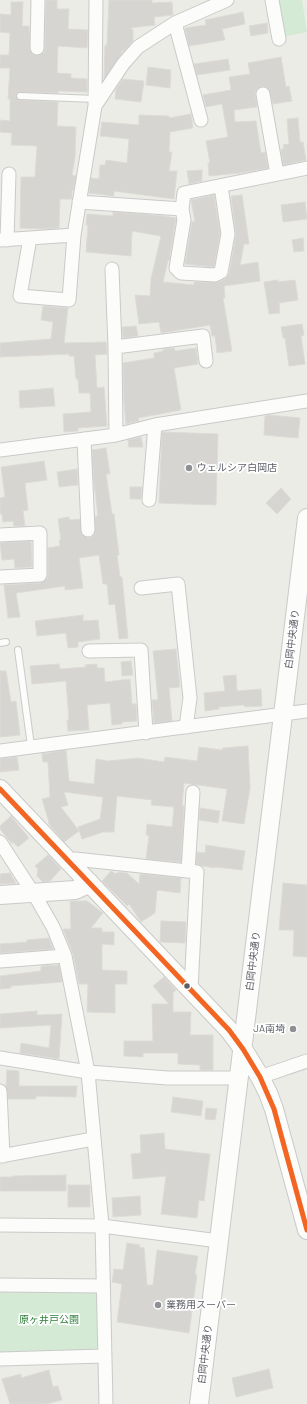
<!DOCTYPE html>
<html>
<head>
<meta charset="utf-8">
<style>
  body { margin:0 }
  canvas { display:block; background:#ecece7 }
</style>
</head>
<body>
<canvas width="307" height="1404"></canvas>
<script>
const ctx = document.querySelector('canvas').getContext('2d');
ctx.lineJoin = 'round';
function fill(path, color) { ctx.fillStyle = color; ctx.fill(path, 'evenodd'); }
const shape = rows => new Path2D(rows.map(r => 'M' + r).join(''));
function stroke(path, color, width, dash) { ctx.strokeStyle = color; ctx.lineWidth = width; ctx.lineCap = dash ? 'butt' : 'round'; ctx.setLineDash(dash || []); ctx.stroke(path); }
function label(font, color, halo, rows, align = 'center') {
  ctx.font = font + ' Barlow,"Noto Sans JP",sans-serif'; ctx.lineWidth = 3.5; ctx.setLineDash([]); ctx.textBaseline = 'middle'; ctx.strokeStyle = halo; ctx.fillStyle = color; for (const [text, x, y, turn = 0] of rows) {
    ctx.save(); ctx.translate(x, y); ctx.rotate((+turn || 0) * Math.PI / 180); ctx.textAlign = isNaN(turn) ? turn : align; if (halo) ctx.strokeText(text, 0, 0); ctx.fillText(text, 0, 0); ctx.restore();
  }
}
fill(shape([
  [278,0,302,0,307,32,283,37],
  [0,1287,97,1292,98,1347,94,1350,0,1352]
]), '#d4ead4');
const building = shape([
  [46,0,57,0,57,9,69,9,68,29,88,30,87,48,58,46,57,73,71,74,71,78,87,79,87,92,58,91,58,93,20,92,16,94,16,98,19,100,58,102,57,126,76,127,75,157,72,175,76,176,73,191,72,190,72,199,60,199,59,228,41,229,20,228,21,177,35,177,37,146,11,145,12,133,0,132,0,120,10,121,10,99,8,99,10,68,0,68,0,55,9,55,10,33,0,32,0,14,11,15,11,2,23,2,22,26,29,26,30,51,33,55,40,55,44,52,45,48,46,0],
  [109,0,152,0,152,3,172,2,173,15,154,17,155,25,130,28,133,30,133,41,124,51,122,51,122,53,104,79,105,45,107,45,109,0],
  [243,12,245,24,222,29,225,40,189,46,185,28,206,25,205,20,243,12],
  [267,23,268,33,251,36,249,26,267,23],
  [281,57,286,87,289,86,292,101,273,104,269,89,266,87,262,86,258,88,255,92,257,107,234,110,235,122,256,121,261,153,265,152,268,168,240,173,209,176,208,163,210,163,206,141,228,137,222,104,206,107,203,95,231,90,229,77,250,74,248,63,281,57],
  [228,59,230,70,197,75,194,64,228,59],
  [148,67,171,70,170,88,146,85,148,67],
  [123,79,144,81,141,102,115,99,116,89,123,79],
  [191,114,193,128,170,132,169,152,172,152,169,171,177,171,174,199,114,191,114,196,89,193,91,178,99,179,100,165,105,165,106,160,127,163,129,139,100,136,102,122,139,125,139,115,169,116,169,118,191,114],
  [298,118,300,142,303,142,306,160,283,165,281,149,284,149,283,145,289,144,287,119,298,118],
  [202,170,202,181,189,184,187,171,202,170],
  [214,195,220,234,214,267,185,264,192,221,195,222,191,200,214,195],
  [242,195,249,244,244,244,240,265,258,262,260,281,224,286,225,298,223,298,232,351,217,353,215,336,212,336,210,325,161,333,159,322,139,324,135,295,150,296,151,279,161,236,132,231,131,256,86,252,88,225,86,225,87,214,113,216,113,212,163,216,176,218,169,261,168,260,163,282,194,285,194,282,219,282,225,279,229,274,236,235,231,196,242,195],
  [305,202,307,219,283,222,281,205,305,202],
  [303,238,304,251,294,252,292,240,303,238],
  [278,280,278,282,295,280,298,300,279,303,280,313,269,314,264,282,278,280],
  [43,306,68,308,64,343,106,342,107,354,95,355,97,388,104,387,107,426,78,428,78,431,64,432,63,414,91,412,90,393,79,393,78,379,76,379,74,356,69,356,69,354,0,357,0,343,51,339,53,322,41,320,43,306],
  [302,324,304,335,301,336,305,364,289,366,285,338,283,338,281,327,302,324],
  [136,326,138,336,123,338,122,327,136,326],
  [174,348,175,351,196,348,198,364,174,368,181,410,138,418,139,421,126,424,124,403,123,363,154,358,154,353,163,351,163,349,174,348],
  [53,388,55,406,20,408,19,391,53,388],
  [269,415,300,418,298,438,264,435,265,416,269,415],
  [162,432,218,434,216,505,159,503,162,432],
  [141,437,143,447,129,447,128,440,141,437],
  [106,448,110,474,106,474,112,514,114,514,119,555,117,555,120,577,122,577,128,638,119,639,115,604,109,605,107,584,103,584,99,555,79,558,83,588,65,590,65,586,16,593,20,617,8,618,4,585,40,583,47,579,48,575,48,548,60,546,59,540,61,540,58,519,69,517,69,520,80,519,82,535,88,538,92,537,95,534,95,516,98,516,94,483,92,450,106,448],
  [44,461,47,480,25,483,28,510,23,511,25,526,14,526,13,521,3,522,2,514,0,514,0,498,5,497,1,467,44,461],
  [77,469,78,485,59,487,57,472,77,469],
  [130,487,142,487,141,499,130,499,130,487],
  [281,488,291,499,277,514,266,503,281,488],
  [31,541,32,567,15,568,14,559,2,560,0,543,31,541],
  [83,615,83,621,98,620,100,639,78,642,78,647,68,648,66,633,37,636,35,621,83,615],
  [176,649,180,687,169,688,172,721,154,723,152,700,158,700,153,651,176,649],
  [131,661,133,675,122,676,121,662,131,661],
  [59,664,60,669,86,667,85,665,97,664,97,668,104,668,105,682,130,679,132,704,136,704,137,721,122,722,122,724,112,725,110,703,87,705,89,730,68,731,67,720,69,720,66,681,32,684,30,666,59,664],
  [0,671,6,671,11,702,16,701,20,735,0,737,0,671],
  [236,675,237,691,261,689,262,706,245,707,244,705,219,707,219,709,205,711,204,693,225,691,223,676,236,675],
  [248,746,250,788,244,824,222,821,227,789,184,783,182,806,184,806,181,862,146,859,149,836,146,835,147,824,172,827,174,807,151,805,152,800,117,796,114,832,103,832,82,839,78,827,100,819,103,797,64,792,68,805,61,807,79,831,64,842,48,823,49,822,42,799,50,797,48,762,43,762,42,754,66,750,69,781,94,784,96,759,108,761,138,758,164,762,165,757,197,761,199,747,222,750,223,748,248,746],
  [17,757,19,770,0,772,0,759,17,757],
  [200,808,220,811,218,823,199,820,200,808],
  [11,816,29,838,18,847,12,841,12,844,0,829,0,826,11,816],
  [206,845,245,851,242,870,215,867,215,868,203,866,196,864,197,852,205,853,206,845],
  [48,855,61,869,50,881,43,882,37,876,38,869,35,866,48,855],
  [111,871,116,874,118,872,127,873,139,884,140,874,181,878,180,893,157,890,155,913,141,922,129,904,127,906,102,881,111,871],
  [10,873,16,883,0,884,0,874,10,873],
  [283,883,307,885,307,957,293,956,294,930,279,930,283,883],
  [70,901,87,901,103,913,91,928,102,928,102,932,114,932,114,945,102,944,102,970,127,971,127,984,115,984,115,1013,87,1012,88,984,79,984,73,954,63,929,71,929,70,901],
  [161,921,186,922,185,943,160,942,161,921],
  [49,938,53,949,0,953,0,944,27,942,27,940,49,938],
  [59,965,62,982,11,986,11,988,0,989,0,976,41,971,41,966,59,965],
  [164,977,176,990,173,993,173,1012,191,1012,190,1035,213,1035,213,1070,200,1070,200,1065,178,1064,178,1053,143,1053,143,1057,124,1056,124,1041,153,1041,152,1004,169,1004,153,986,164,977],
  [37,1011,37,1015,62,1014,59,1059,20,1053,21,1043,49,1048,51,1025,0,1028,0,1014,37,1011],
  [7,1070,19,1071,19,1086,77,1086,76,1097,36,1096,36,1099,8,1099,6,1086,7,1070],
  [173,1097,203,1101,201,1116,171,1112,173,1097],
  [206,1108,217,1109,215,1120,205,1119,206,1108],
  [164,1133,165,1149,210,1154,204,1201,199,1200,197,1218,161,1214,166,1176,133,1179,131,1154,141,1153,140,1135,164,1133],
  [66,1175,66,1191,0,1191,0,1177,13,1177,13,1176,66,1175],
  [68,1185,90,1185,90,1207,68,1207,68,1185],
  [140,1196,141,1215,113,1217,112,1198,140,1196],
  [127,1243,140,1245,139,1247,144,1248,147,1285,153,1285,157,1250,198,1256,195,1274,197,1275,189,1333,117,1322,122,1284,112,1282,114,1269,123,1270,127,1243],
  [269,1369,273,1388,236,1397,232,1378,269,1369],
  [49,1370,53,1387,58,1386,62,1400,46,1404,10,1404,2,1379,21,1374,21,1378,49,1370]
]);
fill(building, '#d6d5d2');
stroke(building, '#dcdbd6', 1);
const lane = shape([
  [20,96,95,99],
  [0,643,6,642],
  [18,650,31,746]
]);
const street = shape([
  [272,0,279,39],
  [175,23,201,120],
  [37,48,38,0],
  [263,94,277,174],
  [95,106,123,64,138,47,175,23,227,0],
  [79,202,182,209,184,193,307,168],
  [182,209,184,220,176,268,181,273,215,275,221,272,228,234,221,186],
  [30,238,20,296,69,300,74,235,95,106,96,0],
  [0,240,74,235],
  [7,240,9,174],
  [112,269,115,347,116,435],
  [115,347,203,336,206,361],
  [84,439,88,530],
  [0,450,116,435,155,425,307,401],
  [149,500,155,425],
  [0,535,40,533,40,575,0,577],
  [141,588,178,584,190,698,186,727],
  [89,651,141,650,146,733],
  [0,751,307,711],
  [0,842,37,899,53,927,65,956,88,1072,102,1226,106,1404],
  [71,863,75,859,197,872,191,989],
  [188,871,193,792],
  [0,961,65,956],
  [0,1058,88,1072,168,1078,239,1078],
  [260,1077,307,1061],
  [0,1091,3,1156],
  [0,1156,93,1139],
  [0,1225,102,1226,219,1241],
  [0,1285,103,1286],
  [0,1359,104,1356]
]);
const secondary = shape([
  [0,789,229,1030,243,1049,260,1077,268,1093,274,1109,307,1230],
  [0,895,75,890,84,886,89,882],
  [199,1404,307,518]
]);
stroke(lane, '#c9cac9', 8);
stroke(street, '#c9cac9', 15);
stroke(secondary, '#c9cac9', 20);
stroke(lane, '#fcfcfb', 6);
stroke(street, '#fcfcfb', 13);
stroke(secondary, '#fcfcfb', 18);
stroke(shape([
  [0,789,229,1030,243,1049,260,1077,274,1109,307,1230]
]), '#f26522', 5);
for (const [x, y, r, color] of [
  [189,468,4,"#8e9093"],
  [187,986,3.5,"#5c5f66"],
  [293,1029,4,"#8e9093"],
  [158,1305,4,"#8e9093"]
]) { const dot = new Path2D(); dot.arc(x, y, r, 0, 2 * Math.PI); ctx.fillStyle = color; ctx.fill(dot); stroke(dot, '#fff', 1.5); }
label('10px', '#5c5f66', '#fff', [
  ["ウェルシア白岡店",197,468],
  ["JA南埼",285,1029,"right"],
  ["業務用スーパー",166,1305]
], 'left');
label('10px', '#5c5f66', '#fff', [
  ["白岡中央通り",292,639,-83],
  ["白岡中央通り",253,961,-83],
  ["白岡中央通り",205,1354,-83]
]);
label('10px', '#30813c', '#fff', [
  ["原ヶ井戸公園",49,1320]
]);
</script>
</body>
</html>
